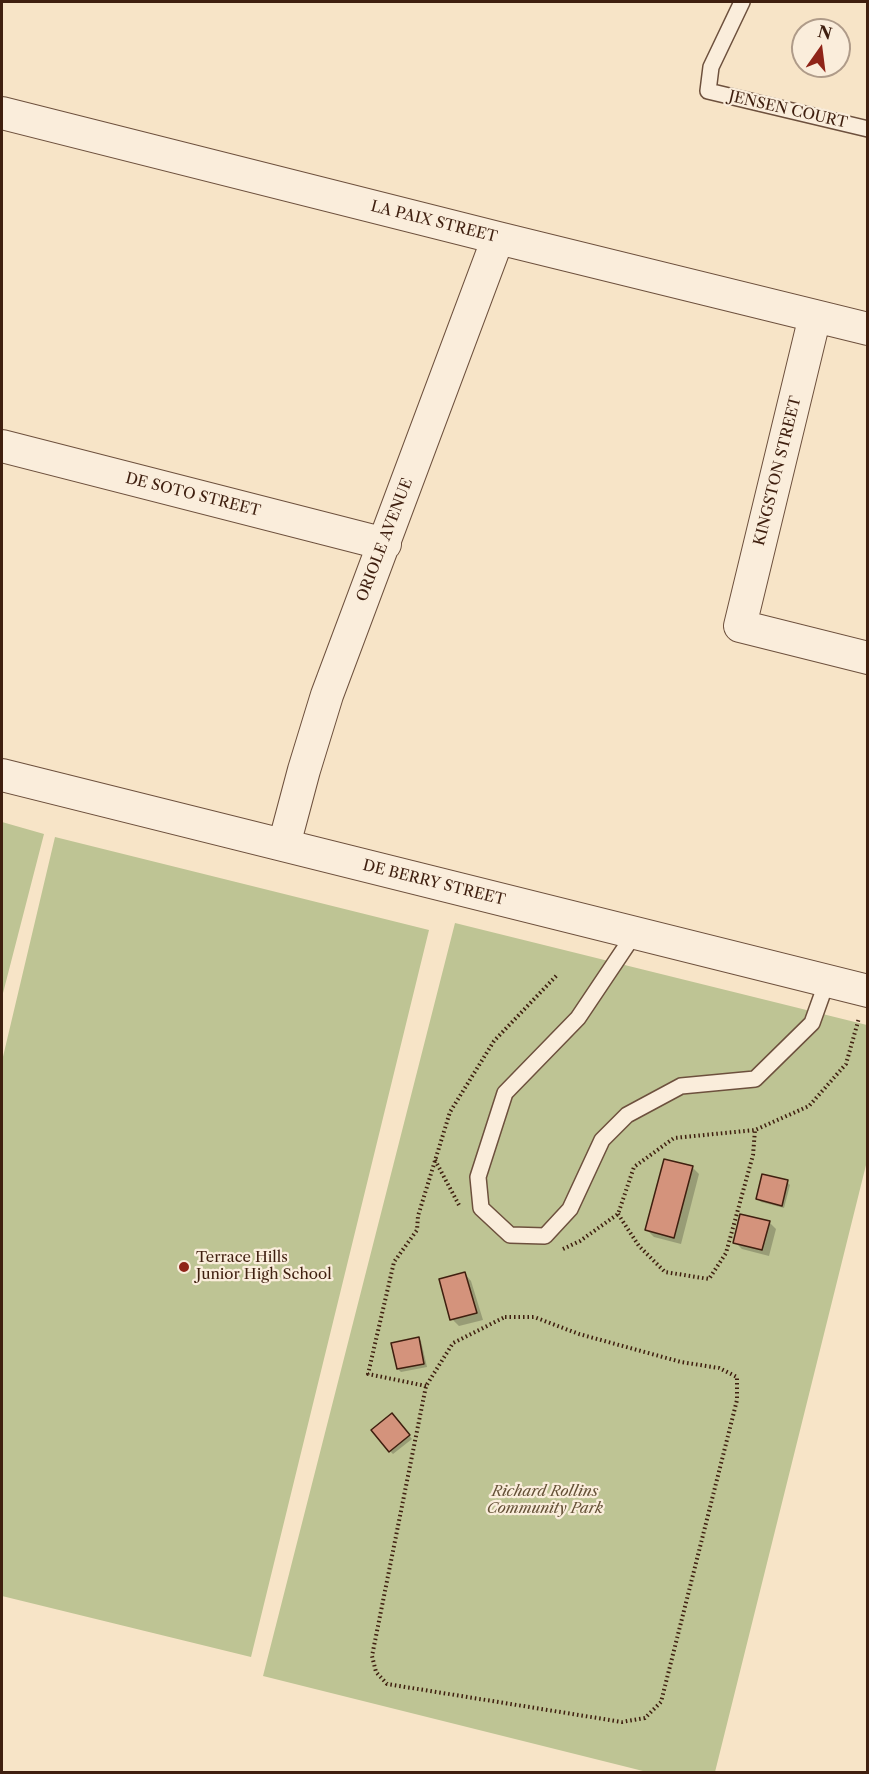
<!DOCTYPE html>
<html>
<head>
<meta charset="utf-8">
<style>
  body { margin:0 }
  #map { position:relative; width:869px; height:1774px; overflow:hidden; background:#f7e4c7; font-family:"Libre Caslon Text",serif }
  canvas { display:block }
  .frame { position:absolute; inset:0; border:3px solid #3f1f0f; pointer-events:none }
  .north { position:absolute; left:791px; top:18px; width:60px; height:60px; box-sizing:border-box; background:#faeddb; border:2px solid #af9b89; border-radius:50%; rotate:14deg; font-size:16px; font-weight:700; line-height:24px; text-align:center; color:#3f1f0f }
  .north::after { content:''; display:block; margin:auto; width:21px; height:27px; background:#8f2418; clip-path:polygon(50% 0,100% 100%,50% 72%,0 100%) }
</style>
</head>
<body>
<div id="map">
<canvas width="869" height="1774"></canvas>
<div class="frame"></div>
<div class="north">N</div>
</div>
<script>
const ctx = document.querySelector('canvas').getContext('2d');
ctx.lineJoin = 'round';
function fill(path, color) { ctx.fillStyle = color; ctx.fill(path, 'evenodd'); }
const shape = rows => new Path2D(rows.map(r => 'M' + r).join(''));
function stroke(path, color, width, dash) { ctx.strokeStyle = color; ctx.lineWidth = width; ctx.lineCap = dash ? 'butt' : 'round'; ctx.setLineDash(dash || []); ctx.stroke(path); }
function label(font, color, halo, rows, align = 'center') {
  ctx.font = font + ' "Libre Caslon Text",serif'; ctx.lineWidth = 4.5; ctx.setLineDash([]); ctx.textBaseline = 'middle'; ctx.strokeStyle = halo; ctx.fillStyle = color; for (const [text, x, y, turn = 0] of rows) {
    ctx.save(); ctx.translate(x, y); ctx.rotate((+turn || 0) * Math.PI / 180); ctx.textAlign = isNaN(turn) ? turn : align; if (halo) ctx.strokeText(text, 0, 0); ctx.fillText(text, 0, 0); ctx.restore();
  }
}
fill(shape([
  [2,822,44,834,2,997],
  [55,837,429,930,251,1657,2,1596,2,1061],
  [455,923,867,1025,867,1161,715,1772,647,1772,263,1676]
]), '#bec494');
fill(shape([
  [692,1167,699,1174,681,1244,654,1237,647,1230],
  [787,1182,790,1185,784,1208,761,1202,758,1199],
  [769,1222,776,1229,769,1256,742,1249,735,1242],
  [465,1274,471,1281,483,1320,459,1326,452,1319],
  [418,1338,421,1341,427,1367,401,1372,398,1369],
  [395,1418,412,1439,393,1454,390,1451]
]), '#0003');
const building = shape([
  [664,1159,693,1166,674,1238,645,1230,664,1159],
  [762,1174,788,1180,782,1206,756,1199,762,1174],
  [740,1214,770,1221,762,1250,733,1243,740,1214],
  [465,1272,477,1313,450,1320,439,1279,465,1272],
  [419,1337,424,1364,397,1369,391,1343,419,1337],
  [392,1413,410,1435,389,1452,371,1430,392,1413]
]);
fill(building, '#d4937c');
stroke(building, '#3f1f0f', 1.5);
const lane = shape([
  [742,2,711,67,708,91,868,129],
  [635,933,578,1018,505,1093,478,1177,481,1208,510,1235,545,1236,570,1209,602,1140,627,1115,681,1086,755,1079,812,1023,827,981]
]);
const street = shape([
  [2,113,498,238,868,329],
  [815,316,740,626,868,658],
  [2,446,385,544],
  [2,775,868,991],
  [284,845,304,770,327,695,498,238]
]);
stroke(lane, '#6d503d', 18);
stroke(street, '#6d503d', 34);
stroke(shape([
  [435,1160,460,1207],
  [618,1214,639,1246,665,1272,709,1279,726,1253,753,1155,755,1130],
  [563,1249,580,1241,618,1214,634,1167,674,1138,755,1130,809,1106,846,1064,859,1018],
  [505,1317,534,1317,579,1334,681,1362,719,1368,737,1377,737,1400,661,1702,645,1718,622,1722,387,1684,376,1672,372,1656,426,1386,453,1343,505,1317],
  [426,1386,368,1374,394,1262,417,1230,418,1216,450,1112,494,1041,558,974]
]), '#3f1f0f', 4, [1.5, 3]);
stroke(lane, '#faeddb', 15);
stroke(street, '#faeddb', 32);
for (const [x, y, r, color] of [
  [184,1267,6,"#8f2418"]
]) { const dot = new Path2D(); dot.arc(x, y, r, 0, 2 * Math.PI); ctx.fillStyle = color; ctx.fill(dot); stroke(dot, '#faeddb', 2); }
label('15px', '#3f1f0f', '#faeddb', [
  ["JENSEN COURT",788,110,13],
  ["LA PAIX STREET",434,222,14],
  ["KINGSTON STREET",778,471,-76],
  ["DE SOTO STREET",193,495,14],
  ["ORIOLE AVENUE",385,540,-69],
  ["DE BERRY STREET",434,883,14]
]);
label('15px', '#3f1f0f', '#faeddb', [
  ["Terrace Hills",196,1258],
  ["Junior High School",196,1275]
], 'left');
label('italic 15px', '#655137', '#faeddb', [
  ["Richard Rollins",545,1492],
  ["Community Park",545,1509]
]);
</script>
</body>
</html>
